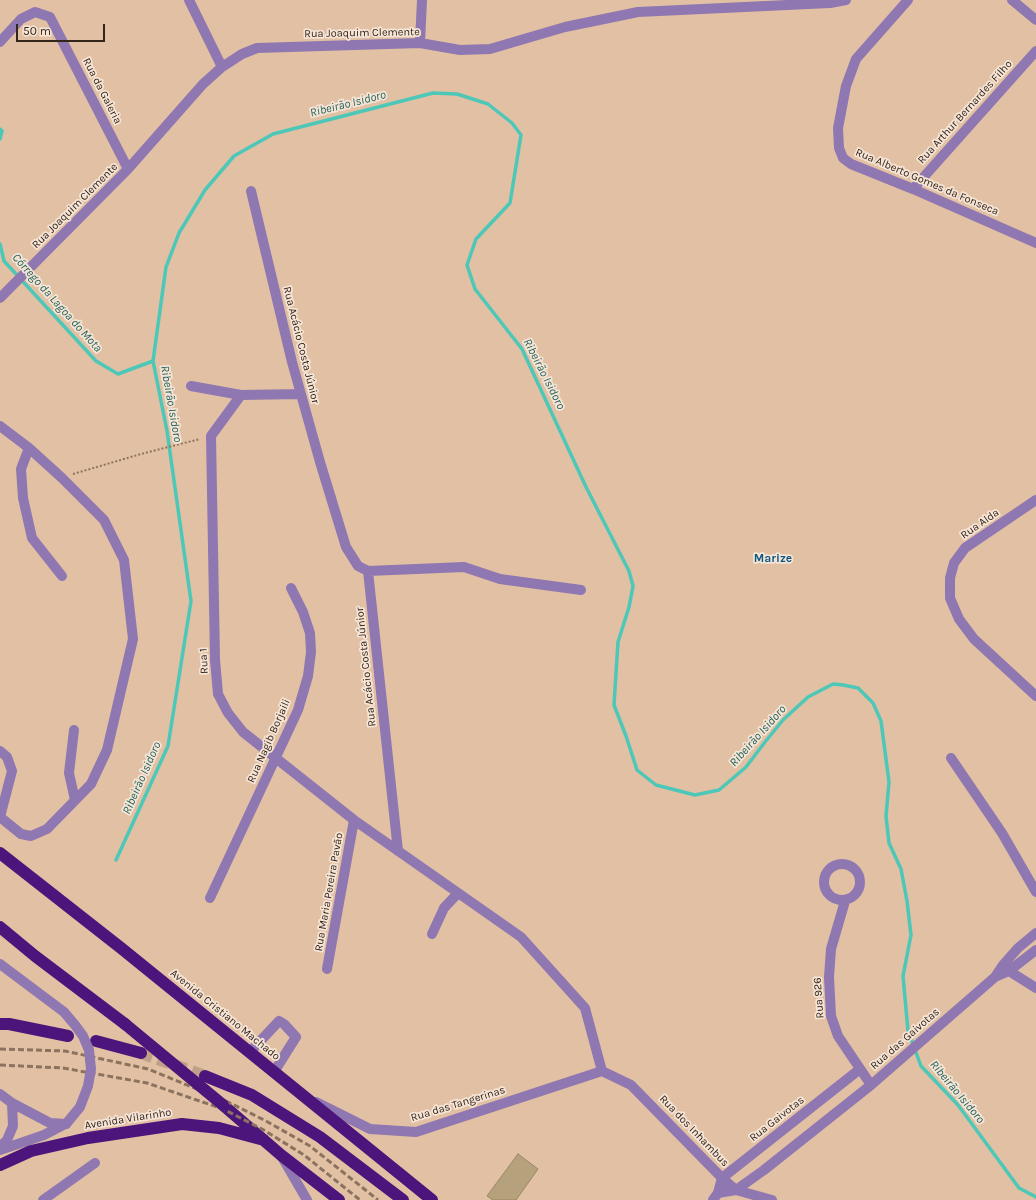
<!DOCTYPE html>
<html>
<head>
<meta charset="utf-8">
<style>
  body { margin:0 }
  #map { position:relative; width:1036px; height:1200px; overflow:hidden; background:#e2c0a3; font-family:Karla,sans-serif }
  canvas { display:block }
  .scale { position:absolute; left:16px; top:24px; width:89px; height:18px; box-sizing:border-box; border:2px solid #32251a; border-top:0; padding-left:5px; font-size:12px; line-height:14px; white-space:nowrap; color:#32251a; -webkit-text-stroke:3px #f6e5d6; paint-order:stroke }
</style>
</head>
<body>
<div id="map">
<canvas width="1036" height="1200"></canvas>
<div class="scale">50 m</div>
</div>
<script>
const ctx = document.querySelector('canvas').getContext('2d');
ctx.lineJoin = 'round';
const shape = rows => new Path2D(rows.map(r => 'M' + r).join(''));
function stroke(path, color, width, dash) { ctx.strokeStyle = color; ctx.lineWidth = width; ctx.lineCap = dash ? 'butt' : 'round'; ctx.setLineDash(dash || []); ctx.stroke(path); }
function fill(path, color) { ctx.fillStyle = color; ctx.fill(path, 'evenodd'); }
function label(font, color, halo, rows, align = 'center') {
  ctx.font = font + ' Karla,sans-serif'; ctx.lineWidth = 3.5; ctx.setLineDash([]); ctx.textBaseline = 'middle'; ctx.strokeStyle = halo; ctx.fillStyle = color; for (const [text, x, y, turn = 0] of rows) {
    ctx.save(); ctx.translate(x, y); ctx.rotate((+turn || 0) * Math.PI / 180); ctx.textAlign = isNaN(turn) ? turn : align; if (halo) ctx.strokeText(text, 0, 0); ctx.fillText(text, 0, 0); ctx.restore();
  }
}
stroke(shape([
  [0,129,2,131,0,139],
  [0,244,4,261,96,361,118,374,153,361],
  [116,860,168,746,191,601,167,431,153,361,166,267,179,233,205,190,234,156,273,134,433,93,457,94,488,104,512,123,521,135,510,203,476,239,467,265,475,289,522,349,586,487,629,571,633,586,629,607,618,642,614,705,626,736,637,770,656,785,695,795,719,790,746,767,765,742,783,720,808,697,833,684,843,685,858,688,873,703,881,721,889,782,886,816,889,843,901,869,907,901,911,935,903,976,908,1031,921,1066,958,1105,1019,1188,1036,1197]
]), '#4dc7b7', 3.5);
const building = shape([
  [518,1154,538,1169,516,1200,493,1200,487,1196,518,1154]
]);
fill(building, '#b5a17c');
stroke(building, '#998662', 1);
stroke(shape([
  [141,1053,205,1076]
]), '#bfa188', 12, [12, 6]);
stroke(shape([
  [73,474,141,454,200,439]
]), '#8c7560', 2, [2, 2]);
stroke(shape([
  [189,0,222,67],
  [908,0,856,59,846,86,838,128,839,148,843,158,851,164,913,189,1036,243],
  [1012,0,1036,20],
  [0,42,21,19,35,12,50,17,128,169],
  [420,43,422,0],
  [913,189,1036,51],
  [251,191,292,362,320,462,346,547,358,566,368,571,398,851],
  [0,298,128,169,203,84,222,67,242,54,257,48,420,43,460,50,490,49,565,27,638,12,830,3,846,0],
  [191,386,241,395,301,394],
  [241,395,211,436,215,660,218,694,228,713,243,732,354,820,521,937,585,1008,602,1071],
  [0,426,29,448,62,478,104,520,124,560,133,639,107,750,91,784,47,829,31,836,21,834,0,817],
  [29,448,21,469,23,498,32,538,62,576],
  [1036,500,965,548,954,563,950,578,950,598,959,619,974,639,1036,696],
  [368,571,464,567,500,579,581,590],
  [74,730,69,773,75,800],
  [0,751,7,757,12,771,0,817],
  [951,758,1002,833,1036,892],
  '824 882a18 18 0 1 1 36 0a18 18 0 1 1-36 0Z',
  [210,898,298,710,308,676,311,652,310,633,303,612,291,588],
  [845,901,831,949,829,977,831,1016,838,1036,871,1085],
  [432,934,444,908,458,893],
  [1004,966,1009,971,1036,988],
  [327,969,354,820],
  [995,977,1003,965,1018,948,1036,933],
  [250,1052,279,1021,284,1024,296,1037,274,1072],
  [602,1071,631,1085,722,1178,736,1190,772,1200],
  [0,1094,12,1103,50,1123,66,1124],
  [316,1102,370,1129,416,1132,602,1071],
  [0,1147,7,1140,13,1126,12,1103],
  [0,1150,44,1135,65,1124],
  [282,1157,307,1200],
  [718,1193,736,1190,764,1170,871,1085,995,977,1009,971,1036,950],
  [43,1200,95,1163],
  [713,1200,718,1193,722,1178,860,1069]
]), '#8f77b1', 10);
stroke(shape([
  [0,853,121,948,432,1200],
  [0,927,35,956,125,1024],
  [0,1024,9,1024,68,1036],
  [96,1041,141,1053],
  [205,1076,252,1095,320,1137,403,1200],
  [223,1105,281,1155,339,1200],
  [0,1165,31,1151,88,1138,182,1124,219,1128,264,1140]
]), '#4c157c', 12);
stroke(shape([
  [0,1049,65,1051,148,1069,226,1101,266,1121,310,1146,378,1200],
  [0,1065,63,1068,147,1083,223,1109,262,1129,304,1155,360,1200]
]), '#8b735f', 3, [6, 3]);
stroke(shape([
  [0,964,64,1012,75,1025,83,1036,89,1050,91,1069,88,1086,80,1107,66,1124]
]), '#8f77b1', 10);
stroke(shape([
  [125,1024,223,1105]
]), '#4c157c', 12);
label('11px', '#32251a', '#f6e5d6', [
  ["Rua Joaquim Clemente",362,33,-1],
  ["Rua da Galeria",102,91,63],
  ["Rua Arthur Bernardes Filho",965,112,-48],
  ["Rua Alberto Gomes da Fonseca",927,182,23],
  ["Rua Joaquim Clemente",75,206,-45],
  ["Rua Acácio Costa Júnior",301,345,76],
  ["Rua Alda",980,524,-35],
  ["Rua 1",204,661,-93],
  ["Rua Acácio Costa Júnior",366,667,-96],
  ["Rua Nagib Borjaili",269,741,-66],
  ["Rua Maria Pereira Pavão",329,892,-80],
  ["Rua 926",819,998,-94],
  ["Avenida Cristiano Machado",225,1015,39],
  ["Rua das Gaivotas",905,1039,-41],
  ["Rua das Tangerinas",458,1104,-17],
  ["Avenida Vilarinho",128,1119,-9],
  ["Rua Gaivotas",777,1119,-38],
  ["Rua dos Inhambus",694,1131,46]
]);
label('italic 12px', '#22645b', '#f6e5d6', [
  ["Ribeirão Isidoro",348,104,-14],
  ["Córrego da Lagoa do Mota",57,303,48],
  ["Ribeirão Isidoro",544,374,63],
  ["Ribeirão Isidoro",171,404,80],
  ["Ribeirão Isidoro",758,736,-48],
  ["Ribeirão Isidoro",142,778,-66],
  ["Ribeirão Isidoro",957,1092,50]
]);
label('bold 12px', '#0b5683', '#f6e5d6', [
  ["Marize",773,559]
]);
</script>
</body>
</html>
